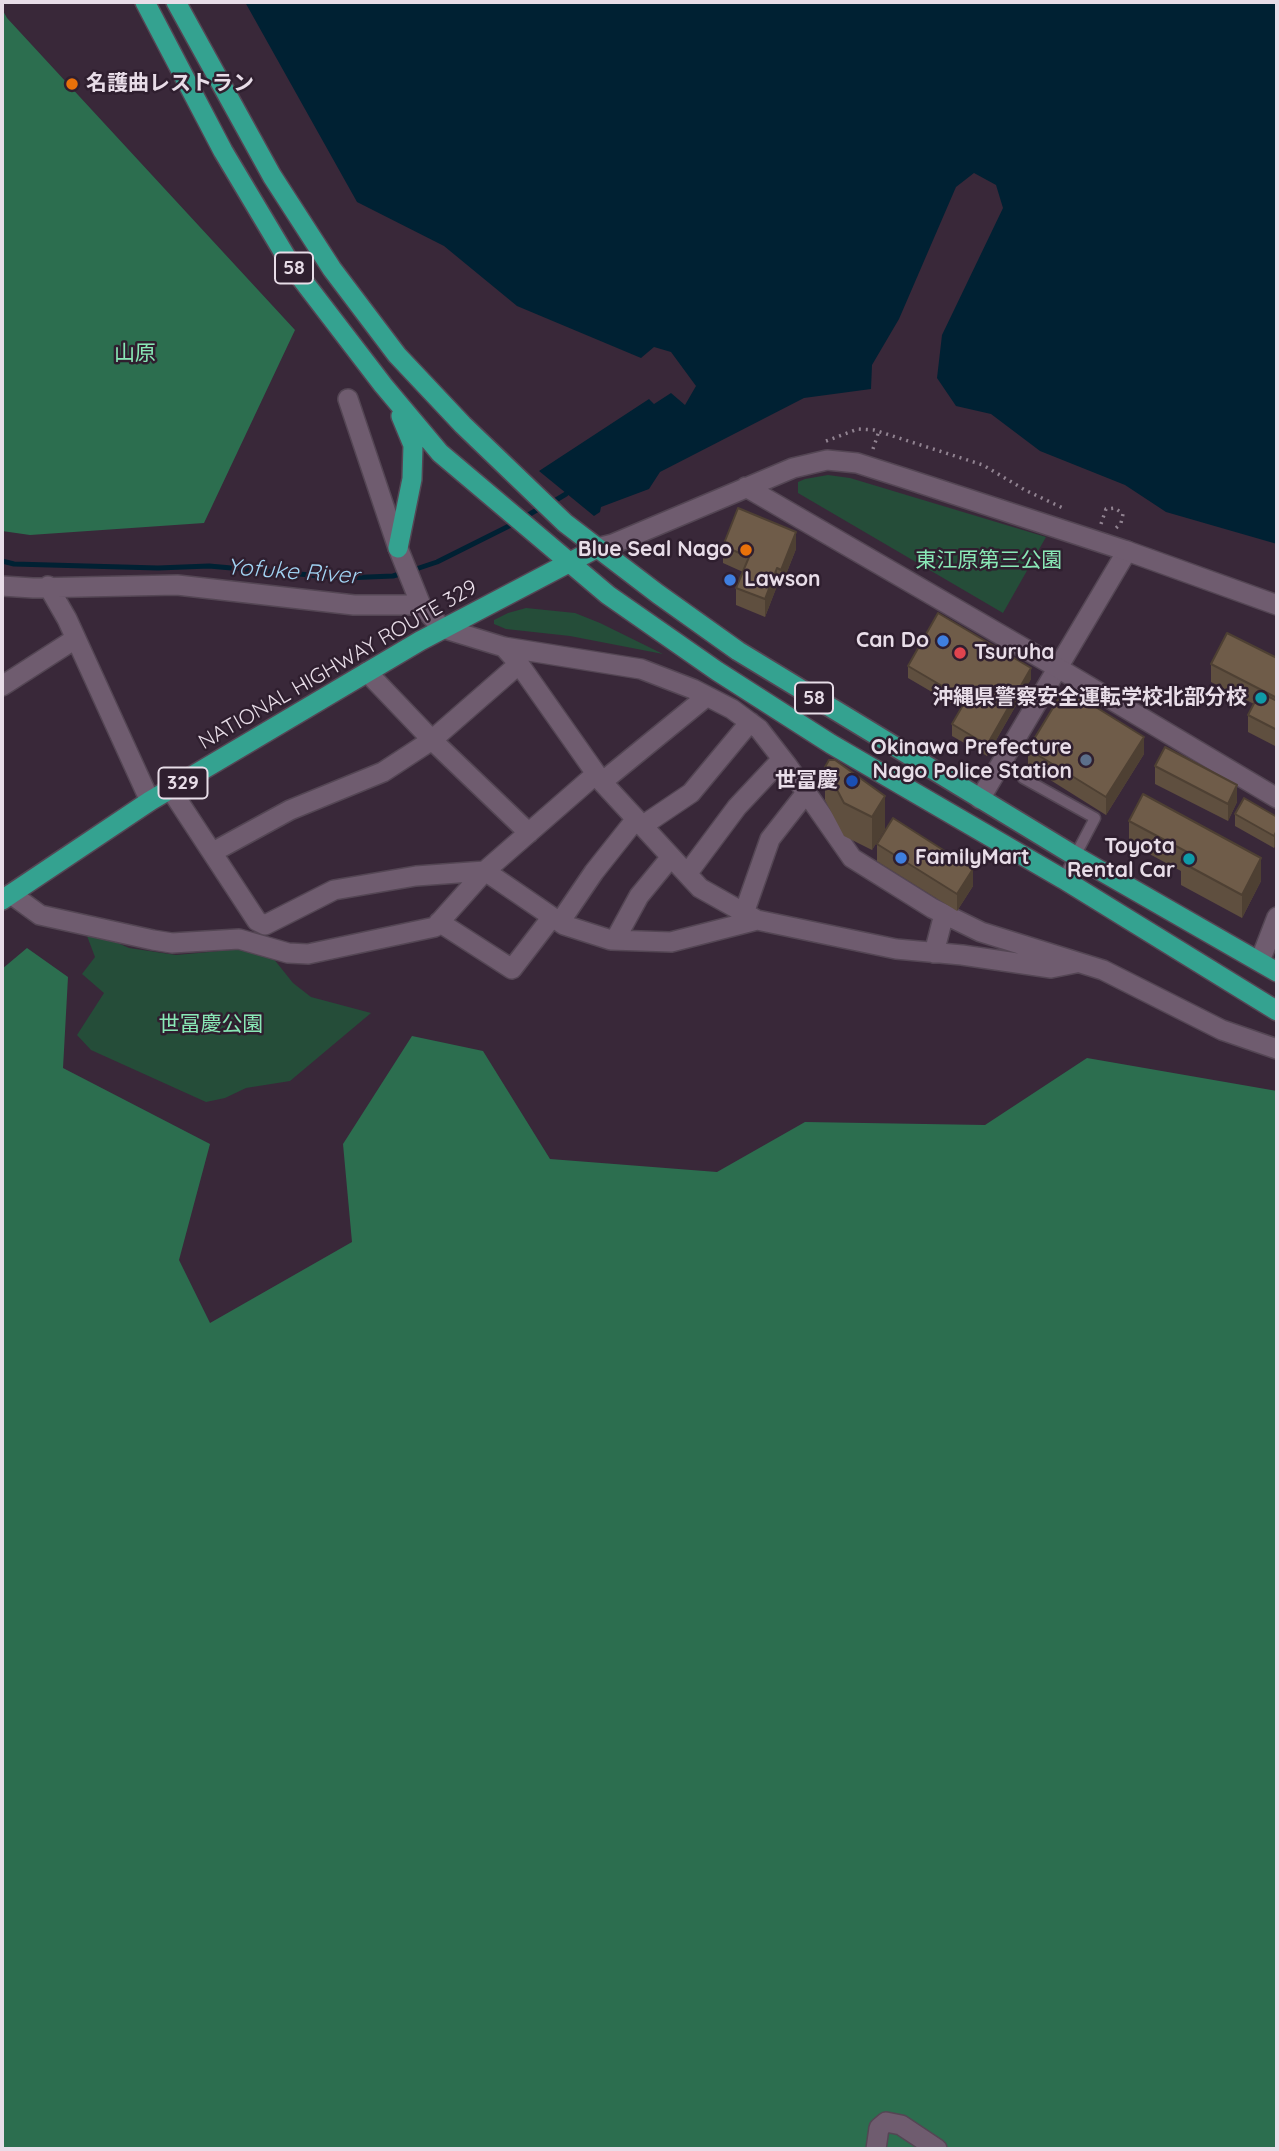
<!DOCTYPE html>
<html>
<head>
<meta charset="utf-8">
<style>
  body { margin:0 }
  #map { position:relative; width:1279px; height:2151px; overflow:hidden; background:#392839; font-family:Quicksand,sans-serif }
  canvas { display:block }
  .frame { position:absolute; inset:0; border:4px solid #e8dde8; pointer-events:none }
</style>
</head>
<body>
<div id="map">
<canvas width="1279" height="2151"></canvas>
<div class="frame"></div>
</div>
<script>
const ctx = document.querySelector('canvas').getContext('2d');
ctx.lineJoin = 'round';
function fill(path, color) { ctx.fillStyle = color; ctx.fill(path, 'evenodd'); }
const shape = rows => new Path2D(rows.map(r => 'M' + r).join(''));
function stroke(path, color, width, dash) { ctx.strokeStyle = color; ctx.lineWidth = width; ctx.lineCap = dash ? 'butt' : 'round'; ctx.setLineDash(dash || []); ctx.stroke(path); }
function label(font, color, halo, rows, align = 'center') {
  ctx.font = font + ' Quicksand,"Noto Sans JP",sans-serif'; ctx.lineWidth = 5; ctx.setLineDash([]); ctx.textBaseline = 'middle'; ctx.strokeStyle = halo; ctx.fillStyle = color; for (const [text, x, y, turn = 0] of rows) {
    ctx.save(); ctx.translate(x, y); ctx.rotate((+turn || 0) * Math.PI / 180); ctx.textAlign = isNaN(turn) ? turn : align; if (halo) ctx.strokeText(text, 0, 0); ctx.fillText(text, 0, 0); ctx.restore();
  }
}
fill(shape([
  [828,475,850,478,1046,537,1003,613,798,493,798,482,805,479],
  [526,608,575,613,600,623,663,654,570,636,506,629,494,624,494,620,508,613],
  [84,928,129,948,176,955,242,949,273,958,293,983,311,997,371,1013,290,1081,246,1088,225,1098,206,1102,91,1050,77,1035,104,993,82,974,95,957]
]), '#254d39');
fill(shape([
  [2,9,7,18,295,330,204,523,30,535,2,531],
  [27,948,68,977,63,1068,210,1144,179,1260,210,1323,352,1242,343,1144,412,1036,483,1051,550,1159,717,1172,805,1122,985,1125,1087,1058,1277,1091,1277,2149,2,2149,2,969]
]), '#2c6e4f');
fill(shape([
  [245,2,1277,2,1277,544,1166,512,1125,485,1040,451,991,414,956,406,937,378,942,335,1003,208,996,185,974,173,956,187,899,319,872,365,871,389,804,398,660,472,649,489,601,507,600,512,594,516,539,471,649,399,654,404,671,393,685,405,696,386,671,352,654,347,641,358,517,306,444,246,357,202]
]), '#002133');
stroke(shape([
  [551,503,566,494],
  [523,518,542,507],
  [2,561,14,564,158,568,209,566,344,578,393,576,403,573],
  [413,570,437,562,515,523]
]), '#002133', 5);
const service = shape([
  [1023,778,1095,818,1063,879]
]);
const minor = shape([
  [348,399,398,548,421,605,442,628,504,647,641,669,693,689,732,709,759,729,787,765,852,858,932,908,981,932,1103,970,1222,1030,1277,1049],
  [2,586,33,588,177,585,354,605,421,605],
  [48,586,67,619,150,801],
  [504,647,519,664,602,782,687,874,700,888,757,920,896,949,962,955,1051,968,1076,963],
  [367,672,432,740,529,833],
  [2,686,75,639],
  [602,782,706,697],
  [171,790,257,921,265,925,334,890,416,876,485,871,564,925,611,940,671,942,757,920],
  [980,799,1127,551],
  [642,826,691,793,750,722],
  [213,852,290,810,383,772,432,740,519,664],
  [687,874,737,807,782,759],
  [11,894,40,915,153,940,172,943,239,939,288,953,308,954,435,927,485,871,596,774],
  [744,913,770,839,806,793],
  [439,922,512,969,552,917],
  [560,922,594,872,636,819],
  [615,940,639,896,671,857],
  [934,953,944,914],
  [1260,961,1277,917],
  [876,2149,879,2128,886,2122,901,2125,937,2149]
]);
const tertiary = shape([
  [746,487,1058,668,1277,798],
  [597,548,613,544,793,468,827,460,857,463,904,478,1127,551,1277,605]
]);
const trunk = shape([
  [145,2,223,151,291,265,383,385,440,453,608,595,717,671,831,744,1063,879,1277,1011],
  [176,2,272,176,332,269,397,355,463,425,565,523,658,594,738,651,1075,856,1277,972],
  [398,548,412,479,413,445,401,416],
  [2,900,150,801,420,641,597,548]
]);
stroke(service, '#544654', 13);
stroke(minor, '#544654', 22);
stroke(tertiary, '#544654', 22);
stroke(trunk, '#544654', 22);
stroke(shape([
  [826,441,858,429,874,430,983,465,1025,490,1065,509],
  [873,449,879,431],
  [1101,524,1106,509,1115,508,1123,514,1121,523,1116,528]
]), '#918391', 3.5, [2, 5]);
stroke(service, '#6f5c6f', 10);
stroke(minor, '#6f5c6f', 19);
stroke(tertiary, '#6f5c6f', 19);
stroke(trunk, '#34a290', 19);
fill(shape([
  [723,546,796,549,781,587,777,586,765,617,736,605,736,588,743,572,723,563],
  [1277,658,1277,747,1248,732,1248,715,1254,704,1211,682,1211,664],
  [908,666,1031,679,987,756,952,736,952,724,961,709,908,678],
  [1028,749,1144,754,1106,815,1028,766],
  [1155,766,1237,802,1228,821,1155,784],
  [825,767,885,829,872,850,844,836,825,800],
  [1235,814,1277,817,1277,841,1274,848,1235,826],
  [1129,821,1261,881,1242,918,1181,885,1181,871,1129,843],
  [877,844,973,886,957,911,877,861]
]), '#5f4f3f');
fill(shape([
  [796,532,796,549,781,587,781,570],
  [777,568,777,586,765,617,765,599],
  [1031,668,1031,679,987,756,987,745],
  [1144,737,1144,754,1106,815,1106,797],
  [1237,785,1237,802,1228,821,1228,804],
  [885,796,885,829,872,850,872,817],
  [1277,830,1277,841,1274,848,1274,836],
  [1261,858,1261,881,1242,918,1242,895],
  [973,869,973,886,957,911,957,894]
]), '#4e4033');
const building = shape([
  [738,508,796,532,781,570,777,568,765,599,736,588,749,557,723,546,738,508],
  [938,613,1031,668,987,745,952,724,966,700,908,666,938,613],
  [1227,633,1277,658,1277,698,1211,664,1227,633],
  [1065,688,1144,737,1106,797,1028,749,1065,688],
  [1260,692,1277,701,1277,730,1248,715,1260,692],
  [1165,747,1237,785,1228,804,1155,766,1165,747],
  [829,760,835,760,885,796,872,817,844,803,825,767,829,760],
  [1143,794,1261,858,1242,895,1181,862,1187,852,1129,821,1143,794],
  [1244,798,1277,817,1277,830,1274,836,1235,814,1244,798],
  [893,818,973,869,957,894,877,844,893,818]
]);
fill(building, '#6f5c49');
stroke(building, '#4e4033', 2);
for (const [x, y, r, color] of [
  [72,84,7,"#e8710a"],
  [746,550,7,"#e8710a"],
  [730,580,7,"#3f7fe0"],
  [943,641,7,"#3f7fe0"],
  [960,653,7,"#e0444e"],
  [1261,698,7,"#0f9aa8"],
  [1086,760,7,"#5c6f8a"],
  [852,781,7,"#1a4fb4"],
  [901,858,7,"#3f7fe0"],
  [1189,859,7,"#0f9aa8"]
]) { const dot = new Path2D(); dot.arc(x, y, r, 0, 2 * Math.PI); ctx.fillStyle = color; ctx.fill(dot); stroke(dot, '#2f1f2f', 2.5); }
for (const [x, y, w] of [
  [294,268,38],
  [814,698,38],
  [183,783,49]
]) { const box = new Path2D(); box.roundRect(x - w / 2, y - 15.5, w, 31, 5); ctx.fillStyle = '#2f1f2f'; ctx.fill(box); stroke(box, '#e8dde8', 2); }
label('bold 19px', '#e8dde8', null, [
  ["58",294,268],
  ["58",814,698],
  ["329",183,783]
]);
label('bold 21px', '#e8dde8', '#2f1f2f', [
  ["名護曲レストラン",86,84,"left"],
  ["Blue Seal Nago",732,550],
  ["Lawson",744,580,"left"],
  ["Can Do",929,641],
  ["Tsuruha",974,653,"left"],
  ["沖縄県警察安全運転学校北部分校",1247,698],
  ["Okinawa Prefecture",1072,748],
  ["Nago Police Station",1072,772],
  ["世冨慶",838,781],
  ["Toyota",1175,847],
  ["Rental Car",1175,871],
  ["FamilyMart",915,858,"left"]
], 'right');
label('21px', '#89e8b6', '#2f1f2f', [
  ["山原",135,354],
  ["東江原第三公園",989,561],
  ["世冨慶公園",211,1025]
]);
label('21px', '#e8dde8', '#2f1f2f', [
  ["NATIONAL HIGHWAY ROUTE 329",338,665,-30]
]);
label('italic 23px', '#a1d3f3', '#2f1f2f', [
  ["Yofuke River",293,572,4]
]);
</script>
</body>
</html>
